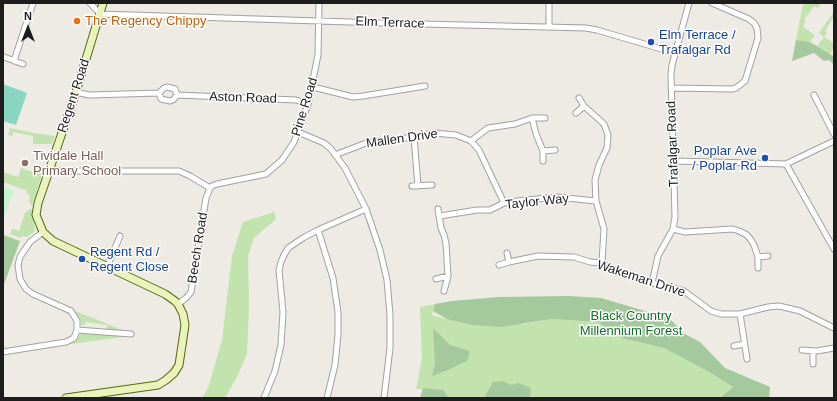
<!DOCTYPE html>
<html>
<head>
<meta charset="utf-8">
<style>
  body { margin:0 }
  #map { position:relative; width:837px; height:401px; overflow:hidden; background:#edebe4; font-family:Arial,sans-serif }
  canvas { display:block }
  .frame { position:absolute; inset:0; border:4px solid #1d1d1d; pointer-events:none }
  .north { position:absolute; left:8px; top:8px; width:40px; height:40px; -webkit-text-stroke:3px #fff; paint-order:stroke; rotate:0deg; font-size:11px; font-weight:700; line-height:16px; text-align:center; color:#1d1d1d }
  .north::after { content:''; display:block; margin:auto; width:14px; height:18px; background:#1d1d1d; clip-path:polygon(50% 0,100% 100%,50% 72%,0 100%) }
</style>
</head>
<body>
<div id="map">
<canvas width="837" height="401"></canvas>
<div class="frame"></div>
<div class="north">N</div>
</div>
<script>
const ctx = document.querySelector('canvas').getContext('2d');
ctx.lineJoin = 'round';
function fill(path, color) { ctx.fillStyle = color; ctx.fill(path, 'evenodd'); }
const shape = rows => new Path2D(rows.map(r => 'M' + r).join(''));
function stroke(path, color, width, dash) { ctx.strokeStyle = color; ctx.lineWidth = width; ctx.lineCap = dash ? 'butt' : 'round'; ctx.setLineDash(dash || []); ctx.stroke(path); }
function label(font, color, halo, rows, align = 'center') {
  ctx.font = font + ' Arial,sans-serif'; ctx.lineWidth = 3; ctx.setLineDash([]); ctx.textBaseline = 'middle'; ctx.strokeStyle = halo; ctx.fillStyle = color; for (const [text, x, y, turn = 0] of rows) {
    ctx.save(); ctx.translate(x, y); ctx.rotate((+turn || 0) * Math.PI / 180); ctx.textAlign = isNaN(turn) ? turn : align; if (halo) ctx.strokeText(text, 0, 0); ctx.fillText(text, 0, 0); ctx.restore();
  }
}
fill(shape([
  [805,3,821,3,818,8,814,6,804,20,806,21,803,27,815,35,810,42,796,40,803,5],
  [834,12,834,16,825,31,827,33,824,37,834,43,834,47,830,54,817,46,824,37,819,33],
  [10,128,34,133,55,136,52,144,33,144,33,136,14,132,12,136,8,135],
  [21,168,42,175,32,205,30,204,29,200,30,195,26,193,27,191,3,182,3,172,18,177],
  [30,209,32,210,33,221,35,228,34,232,27,237,22,236,21,238,10,234,12,229,19,231,25,213],
  [274,212,276,219,254,238,248,256,249,307,247,354,237,377,225,398,202,398,208,388,222,340,232,256,243,222],
  [435,304,432,315,447,319,524,324,552,319,598,322,621,338,664,348,709,372,733,387,720,398,447,398,447,395,443,390,416,389,422,358,420,307],
  [72,310,93,318,122,330,107,329,107,325,85,322,84,326,82,325,80,318],
  [81,333,111,335,122,337,71,344,77,340]
]), '#c2e3ae');
fill(shape([
  [796,40,810,42,830,54,834,57,834,65,829,60,824,61,814,53,792,61],
  [3,235,20,241,3,287],
  [569,296,601,298,669,318,685,334,700,342,725,368,770,387,769,398,720,398,733,387,709,372,664,348,621,338,598,322,552,319,501,327,473,325,447,319,433,311,435,304,452,301,499,297],
  [433,328,450,345,470,351,467,361,448,370,432,376,435,364],
  [503,381,511,385,518,383,531,388,530,398,484,398,493,382],
  [423,388,443,390,447,395,447,398,420,398]
]), '#a4c99d');
fill(shape([
  [3,186,14,190,3,219]
]), '#c5f4ce');
fill(shape([
  [3,84,27,93,16,125,3,121]
]), '#89d5c1');
const street = shape([
  [90,3,100,14,381,23,586,28,597,30,675,53],
  [549,3,549,27],
  [4,57,23,64],
  [14,61,33,3],
  [313,87,353,97,363,96,425,86],
  [671,88,732,89,736,88,745,81,758,38,757,28,754,23,749,19,712,3],
  [76,92,89,95,159,93,164,88,167,87,175,89,177,95,173,100,170,101,161,99,159,93],
  [177,95,296,100,308,104],
  [814,95,834,134],
  [584,106,604,124,608,135,607,148,599,165,595,180,596,201],
  [576,113,584,106,579,98],
  [532,118,545,118],
  [298,132,324,143,331,149,345,168,366,209,380,250,387,280,390,315,390,348,384,398],
  [414,137,418,186],
  [471,141,488,128,515,124,532,118,536,134,543,151],
  [335,155,366,143,373,142,414,137,434,133,456,135,471,141,479,150,504,203],
  [543,161,543,151,555,150],
  [674,161,786,164,834,141],
  [786,164,834,249],
  [49,169,63,171,179,171,190,176,210,188,212,186,217,184,266,174,282,160,294,142,308,104,318,55,319,3],
  [412,186,432,185],
  [438,209,441,228,444,235,446,243,448,276,444,291],
  [440,216,477,210,490,210,504,203,517,201,557,197,596,201,604,229,602,263],
  [673,229,685,232,733,229,739,231,747,235,751,240,754,245,758,257],
  [318,230,333,278,338,312,338,335,335,365,327,398],
  [507,253,509,262],
  [499,265,509,262,538,256,574,257,590,262,602,263,625,275,637,279,684,291,711,311,721,314,740,314,768,307,779,306,800,311,834,328],
  [107,267,120,236],
  [758,268,758,257,768,256],
  [436,279,448,276],
  [652,283,658,256,673,229,675,217,671,74,672,65,689,3],
  [178,304,186,298,191,292,206,198,210,188],
  [740,314,747,359],
  [77,330,131,334],
  [734,346,744,344],
  [802,350,817,351,834,348],
  [813,351,813,364],
  [3,352,66,342,74,338,77,330,77,321,71,311,33,294,26,289,20,279,18,265,20,257,30,242,43,232],
  [264,398,275,371,281,345,283,312,279,270,281,262,284,255,288,248,303,238,318,230,366,209]
]);
const secondary = shape([
  [66,398,158,385,166,380,174,373,179,365,185,325,183,314,178,304,175,301,165,294,53,241,43,232,36,215,38,203,76,92,103,3]
]);
stroke(street, '#a1a1a1', 7);
stroke(secondary, '#54690f', 9);
stroke(street, '#fff', 5);
stroke(secondary, '#eaf3bc', 7);
for (const [x, y, r, color] of [
  [77,21,4,"#e8710a"],
  [651,42,4,"#1a4fb4"],
  [765,158,4,"#1a4fb4"],
  [25,163,4,"#8d6e63"],
  [82,259,4,"#1a4fb4"]
]) { const dot = new Path2D(); dot.arc(x, y, r, 0, 2 * Math.PI); ctx.fillStyle = color; ctx.fill(dot); stroke(dot, '#fff', 1.5); }
label('13px', '#c56008', '#fff', [
  ["The Regency Chippy",85,21]
], 'left');
label('13px', '#1d1d1d', '#fff', [
  ["Elm Terrace",390,23,2],
  ["Regent Road",74,96,-72],
  ["Aston Road",243,98,2],
  ["Pine Road",305,107,-73],
  ["Mallen Drive",402,139,-8],
  ["Trafalgar Road",673,144,-92],
  ["Taylor Way",537,202,-6],
  ["Beech Road",198,248,-81],
  ["Wakeman Drive",641,279,18]
]);
label('13px', '#164399', '#fff', [
  ["Elm Terrace /",659,35],
  ["Trafalgar Rd",659,50],
  ["Poplar Ave",757,151,"right"],
  ["/ Poplar Rd",757,166,"right"],
  ["Regent Rd /",90,252],
  ["Regent Close",90,267]
], 'left');
label('13px', '#785e54', '#fff', [
  ["Tividale Hall",33,156],
  ["Primary School",33,171]
], 'left');
label('13px', '#167028', '#fff', [
  ["Black Country",631,316],
  ["Millennium Forest",631,331]
]);
</script>
</body>
</html>
